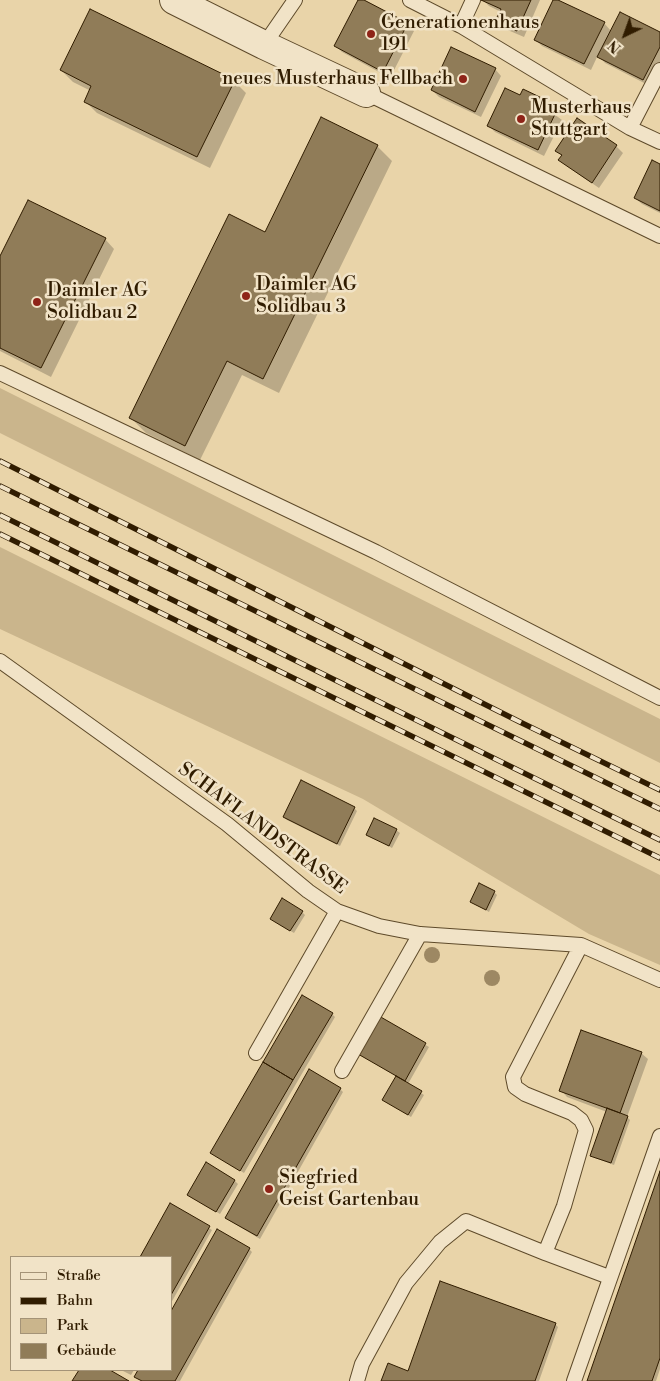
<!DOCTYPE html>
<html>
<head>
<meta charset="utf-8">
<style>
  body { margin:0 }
  #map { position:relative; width:660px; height:1381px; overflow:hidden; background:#e9d4a9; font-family:"Libre Bodoni",serif }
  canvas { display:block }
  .legend { position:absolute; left:10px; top:1256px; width:162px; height:115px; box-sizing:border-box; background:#f1e3c7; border:1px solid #a49377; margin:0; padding:6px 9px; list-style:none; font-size:15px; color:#301c00 }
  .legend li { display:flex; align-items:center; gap:10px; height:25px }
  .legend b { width:25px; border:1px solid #a49377 }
  .north { position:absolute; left:600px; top:10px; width:50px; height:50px; -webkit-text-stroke:4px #f1e3c7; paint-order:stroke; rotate:222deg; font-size:14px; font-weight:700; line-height:20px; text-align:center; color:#301c00 }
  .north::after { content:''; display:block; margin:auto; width:18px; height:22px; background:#301c00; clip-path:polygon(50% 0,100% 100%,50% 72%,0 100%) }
</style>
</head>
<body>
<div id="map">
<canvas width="660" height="1381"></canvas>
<ul class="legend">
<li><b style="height:6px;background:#f1e3c7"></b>Straße</li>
<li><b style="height:6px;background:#301c00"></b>Bahn</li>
<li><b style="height:14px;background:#cab58c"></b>Park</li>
<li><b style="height:14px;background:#907c58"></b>Gebäude</li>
</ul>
<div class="north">N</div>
</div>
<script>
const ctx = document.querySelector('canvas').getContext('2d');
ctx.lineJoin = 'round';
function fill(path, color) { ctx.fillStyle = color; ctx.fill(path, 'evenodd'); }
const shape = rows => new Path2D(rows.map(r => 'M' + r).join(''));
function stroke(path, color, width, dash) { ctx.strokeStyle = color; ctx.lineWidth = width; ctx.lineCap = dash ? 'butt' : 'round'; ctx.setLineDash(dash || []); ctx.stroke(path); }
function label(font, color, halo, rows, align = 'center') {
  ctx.font = font + ' "Libre Bodoni",serif'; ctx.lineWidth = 5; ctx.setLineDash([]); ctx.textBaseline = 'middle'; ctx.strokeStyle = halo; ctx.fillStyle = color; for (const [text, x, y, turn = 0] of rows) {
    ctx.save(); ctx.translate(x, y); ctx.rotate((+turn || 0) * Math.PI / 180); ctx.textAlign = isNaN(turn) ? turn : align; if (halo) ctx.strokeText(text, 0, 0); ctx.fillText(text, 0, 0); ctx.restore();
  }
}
fill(shape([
  [0,388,660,719,660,763,0,433],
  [0,547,660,875,660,965,589,934,363,799,0,629]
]), '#cab58c');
fill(shape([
  [359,0,408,24,414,31,390,78,342,52,336,46],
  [483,0,540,0,524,37,503,28,497,21,501,12,489,6],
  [554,0,604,23,611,31,660,34,660,66,650,86,605,63,598,55,591,70,542,46,535,39],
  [495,69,501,76,481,117,439,97,432,90],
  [61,70,234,81,246,93,210,168,97,113,85,101,91,91,73,82],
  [521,97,545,101,551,108,550,111,562,120,544,156,495,132,488,125],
  [577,120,616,146,623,153,599,188,567,166,560,160,562,156,556,150],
  [377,146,392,161,279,393,242,375,200,460,146,433,131,418,265,233],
  [660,166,660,213,642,204,635,198],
  [105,239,114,249,51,377,0,351,0,259],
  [354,808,357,811,340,846,287,820,284,817],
  [396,830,400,833,392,848,367,834],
  [494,892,497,895,489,912,471,902],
  [302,912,305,915,294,933,275,922],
  [332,1014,335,1017,244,1173,215,1155],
  [380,1018,429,1047,408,1084,424,1095,411,1117,384,1100,397,1077,359,1054],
  [641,1053,648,1059,627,1117,630,1120,614,1165,595,1158,592,1155,607,1112,567,1097,561,1090],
  [340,1089,343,1092,260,1239,230,1221,227,1218],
  [660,1175,660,1369,656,1381,588,1381],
  [235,1181,238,1184,220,1214,188,1195],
  [170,1205,212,1230,171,1303,171,1257,141,1257],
  [249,1249,252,1252,180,1381,142,1381,139,1380,136,1377,140,1370,171,1370],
  [555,1324,558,1327,539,1381,383,1381],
  [121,1370,134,1370,131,1375]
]), '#0003');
const building = shape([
  [358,0,364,0,408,23,383,72,334,46,358,0],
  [481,0,531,0,517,31,495,21,501,9,481,0],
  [553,0,558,0,605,22,584,64,534,40,553,0],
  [90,9,235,80,197,157,84,102,91,86,60,70,90,9],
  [620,12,660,32,660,47,643,80,597,57,620,12],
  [451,47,496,68,475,112,431,90,451,47],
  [505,88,520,95,523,89,546,100,543,106,556,112,538,150,487,126,505,88],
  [321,117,378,145,263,379,227,361,185,446,129,418,229,214,265,232,321,117],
  [577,118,617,145,592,183,558,160,562,155,555,151,577,118],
  [652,160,660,164,660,211,634,198,652,160],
  [28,200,106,238,41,368,0,348,0,256,28,200],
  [301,780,355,807,337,844,283,817,301,780],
  [374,818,397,829,389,846,366,835,374,818],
  [479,883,495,891,486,910,470,902,479,883],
  [282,898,303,911,290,931,270,919,282,898],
  [302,995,333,1013,293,1080,263,1062,302,995],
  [379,1016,426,1043,405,1081,358,1054,379,1016],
  [581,1030,642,1052,620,1113,559,1091,581,1030],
  [263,1062,293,1080,240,1171,210,1153,263,1062],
  [309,1069,341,1088,257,1236,225,1218,309,1069],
  [396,1076,422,1091,408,1115,382,1100,396,1076],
  [607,1108,628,1116,611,1163,590,1156,607,1108],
  [206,1162,235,1180,216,1212,187,1195,206,1162],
  [660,1171,660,1358,652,1381,587,1381,660,1171],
  [170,1203,210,1226,171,1295,171,1257,140,1257,170,1203],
  [217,1229,250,1248,175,1381,142,1381,134,1377,138,1370,171,1370,171,1311,217,1229],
  [440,1281,556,1323,535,1381,381,1381,388,1363,408,1371,440,1281],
  [79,1370,110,1370,129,1381,72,1381,79,1370]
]);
fill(building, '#907c58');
stroke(building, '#301c00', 1);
const service = shape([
  [410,0,461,26,630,128,660,142],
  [461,26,473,0],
  [264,45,295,0],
  [366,93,660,236],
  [630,128,660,70],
  [0,373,376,552,660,698],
  [0,661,227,824,308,891,337,911,379,926,420,934,581,945,660,980],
  [581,945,513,1077,515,1087,525,1094,572,1113,581,1120,586,1130,564,1206,545,1253,609,1277],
  [256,1053,337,911],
  [342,1071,420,934],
  [357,1381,362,1364,406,1283,440,1242,466,1221,545,1253],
  [574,1381,660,1136]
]);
const minor = shape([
  [174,0,264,45,366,93]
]);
stroke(service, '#5e4a2a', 16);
stroke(minor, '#5e4a2a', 30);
stroke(service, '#f1e3c7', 14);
stroke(minor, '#f1e3c7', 28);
const rail = shape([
  [0,461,522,723,660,790],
  [0,486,660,809],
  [0,515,660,840],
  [0,534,660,858]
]);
stroke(rail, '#301c00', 5.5);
stroke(rail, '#f1e3c7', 4, [11]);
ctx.fillStyle = '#9d8863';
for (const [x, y] of [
  [432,955],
  [492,978]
]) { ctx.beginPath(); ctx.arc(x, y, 8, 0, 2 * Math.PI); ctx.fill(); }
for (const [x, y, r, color] of [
  [371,34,5,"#8f2418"],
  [463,79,5,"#8f2418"],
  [521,119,5,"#8f2418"],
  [246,296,5,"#8f2418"],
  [37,302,5,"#8f2418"],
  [269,1189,5,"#8f2418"]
]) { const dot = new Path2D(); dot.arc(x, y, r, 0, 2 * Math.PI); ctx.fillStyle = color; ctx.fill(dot); stroke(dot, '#f1e3c7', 2); }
label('19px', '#301c00', '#f1e3c7', [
  ["Generationenhaus",381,23],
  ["191",381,45],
  ["neues Musterhaus Fellbach",453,79,"right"],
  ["Musterhaus",531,108],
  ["Stuttgart",531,130],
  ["Daimler AG",256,285],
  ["Solidbau 3",256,307],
  ["Daimler AG",47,291],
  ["Solidbau 2",47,313],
  ["Siegfried",279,1178],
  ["Geist Gartenbau",279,1200]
], 'left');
label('19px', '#301c00', '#f1e3c7', [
  ["SCHAFLANDSTRASSE",262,829,37]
]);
</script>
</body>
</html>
